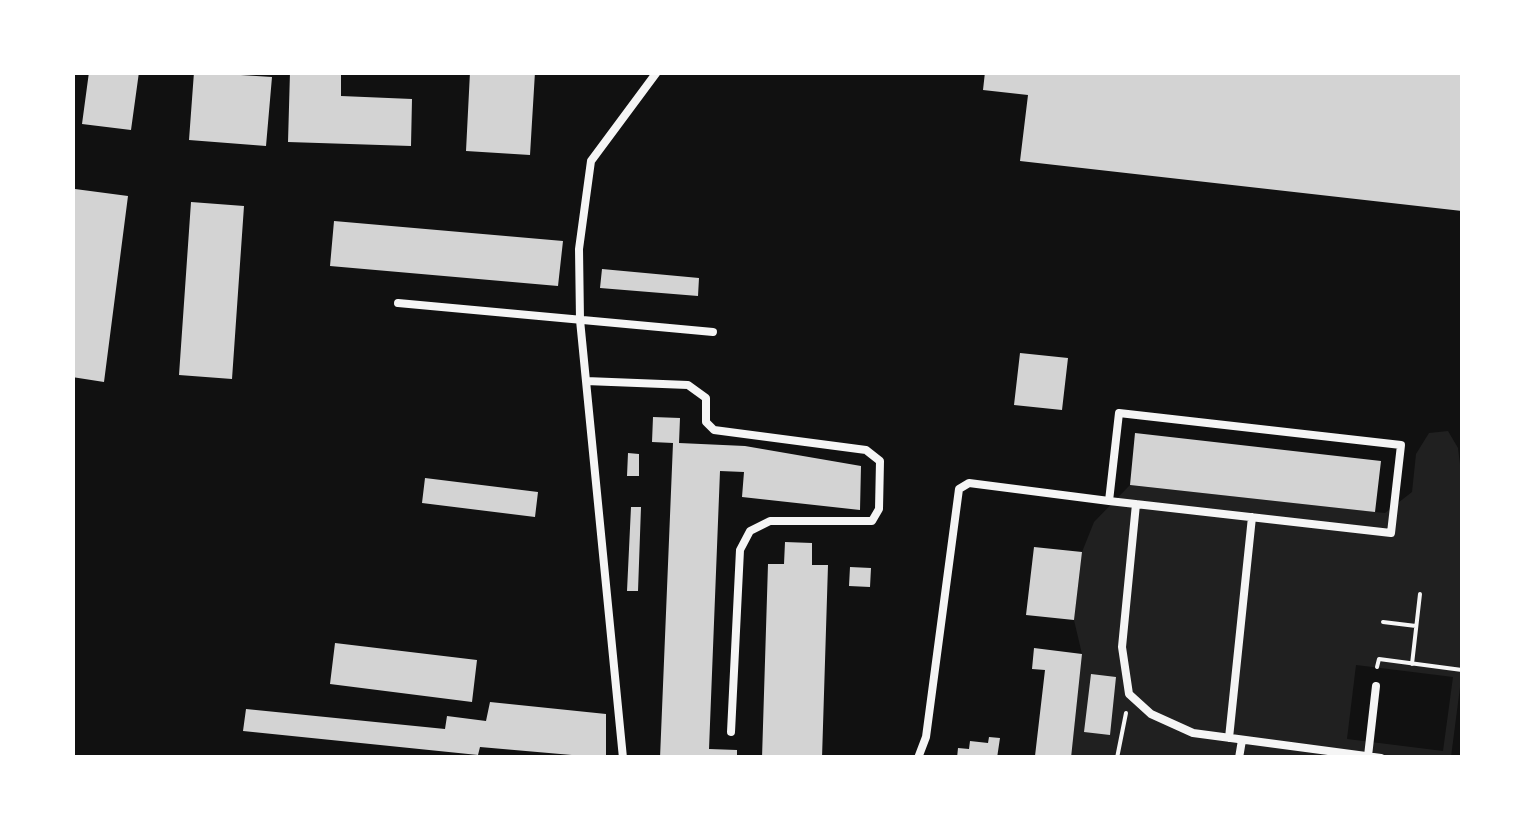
<!DOCTYPE html>
<html>
<head>
<meta charset="utf-8">
<style>
  body { margin:0 }
  #map { position:relative; width:1535px; height:830px; overflow:hidden; background:#111; font-family:Rubik,sans-serif }
  canvas { display:block }
  .frame { position:absolute; inset:0; border:75px solid #fff; pointer-events:none }
</style>
</head>
<body>
<div id="map">
<canvas width="1535" height="830"></canvas>
<div class="frame"></div>
</div>
<script>
const ctx = document.querySelector('canvas').getContext('2d');
ctx.lineJoin = 'round';
function fill(path, color) { ctx.fillStyle = color; ctx.fill(path, 'evenodd'); }
const shape = rows => new Path2D(rows.map(r => 'M' + r).join(''));
function stroke(path, color, width, dash) { ctx.strokeStyle = color; ctx.lineWidth = width; ctx.lineCap = dash ? 'butt' : 'round'; ctx.setLineDash(dash || []); ctx.stroke(path); }
fill(shape([
  [1448,431,1458,448,1462,481,1462,672,1451,757,1071,758,1082,654,1074,620,1082,552,1094,522,1130,485,1385,513,1412,492,1416,454,1429,433],
  [1356,665,1453,677,1443,751,1347,739]
]), '#202020');
fill(shape([
  [89,72,139,72,131,130,82,124],
  [194,72,272,77,266,146,189,140],
  [290,72,341,72,341,96,412,99,411,146,288,142],
  [470,72,535,72,530,155,466,151],
  [985,72,1462,72,1462,211,1020,161,1028,95,983,90],
  [75,189,128,196,104,382,72,377],
  [191,202,244,206,232,379,179,375],
  [334,221,563,241,558,286,330,266],
  [602,269,699,278,698,296,600,288],
  [1020,353,1068,358,1062,410,1014,405],
  [653,417,680,418,679,443,745,446,861,466,860,510,742,497,744,472,720,471,709,749,737,750,737,758,660,758,673,443,652,442],
  [1135,433,1381,461,1375,512,1130,485],
  [628,453,639,454,639,476,627,476],
  [425,478,538,492,535,517,422,503],
  [631,507,641,507,638,591,627,591],
  [785,542,812,543,812,565,828,565,822,758,762,758,768,564,784,564],
  [1034,547,1082,552,1074,620,1026,615],
  [850,567,871,568,870,587,849,586],
  [335,643,477,660,472,702,330,684],
  [1034,648,1082,654,1071,758,1035,756,1045,670,1032,669],
  [1091,674,1116,677,1110,735,1084,732],
  [490,702,606,714,606,758,480,747,478,755,243,731,246,709,445,729,447,716,486,721],
  [989,737,1000,738,997,758,957,758,958,748,969,749,970,741,988,743]
]), '#d3d3d3');
stroke(shape([
  [1383,622,1416,626],
  [1412,664,1420,594],
  [1377,667,1379,659,1462,670],
  [1117,758,1126,713]
]), '#f5f5f5', 4);
stroke(shape([
  [398,303,713,332],
  [586,381,688,385,706,398,706,422,714,430,866,450,880,461,879,509,872,521,770,521,750,531,740,550,731,732],
  [1119,413,1401,445,1391,533,1109,501,1119,413],
  [1136,504,1122,647,1129,694,1151,714,1193,733,1381,758],
  [1229,738,1252,517],
  [1368,756,1376,686],
  [623,758,580,320,579,249,591,161,657,72],
  [918,758,926,737,959,489,969,483,1109,501],
  [1239,758,1242,740]
]), '#f5f5f5', 8);
</script>
</body>
</html>
